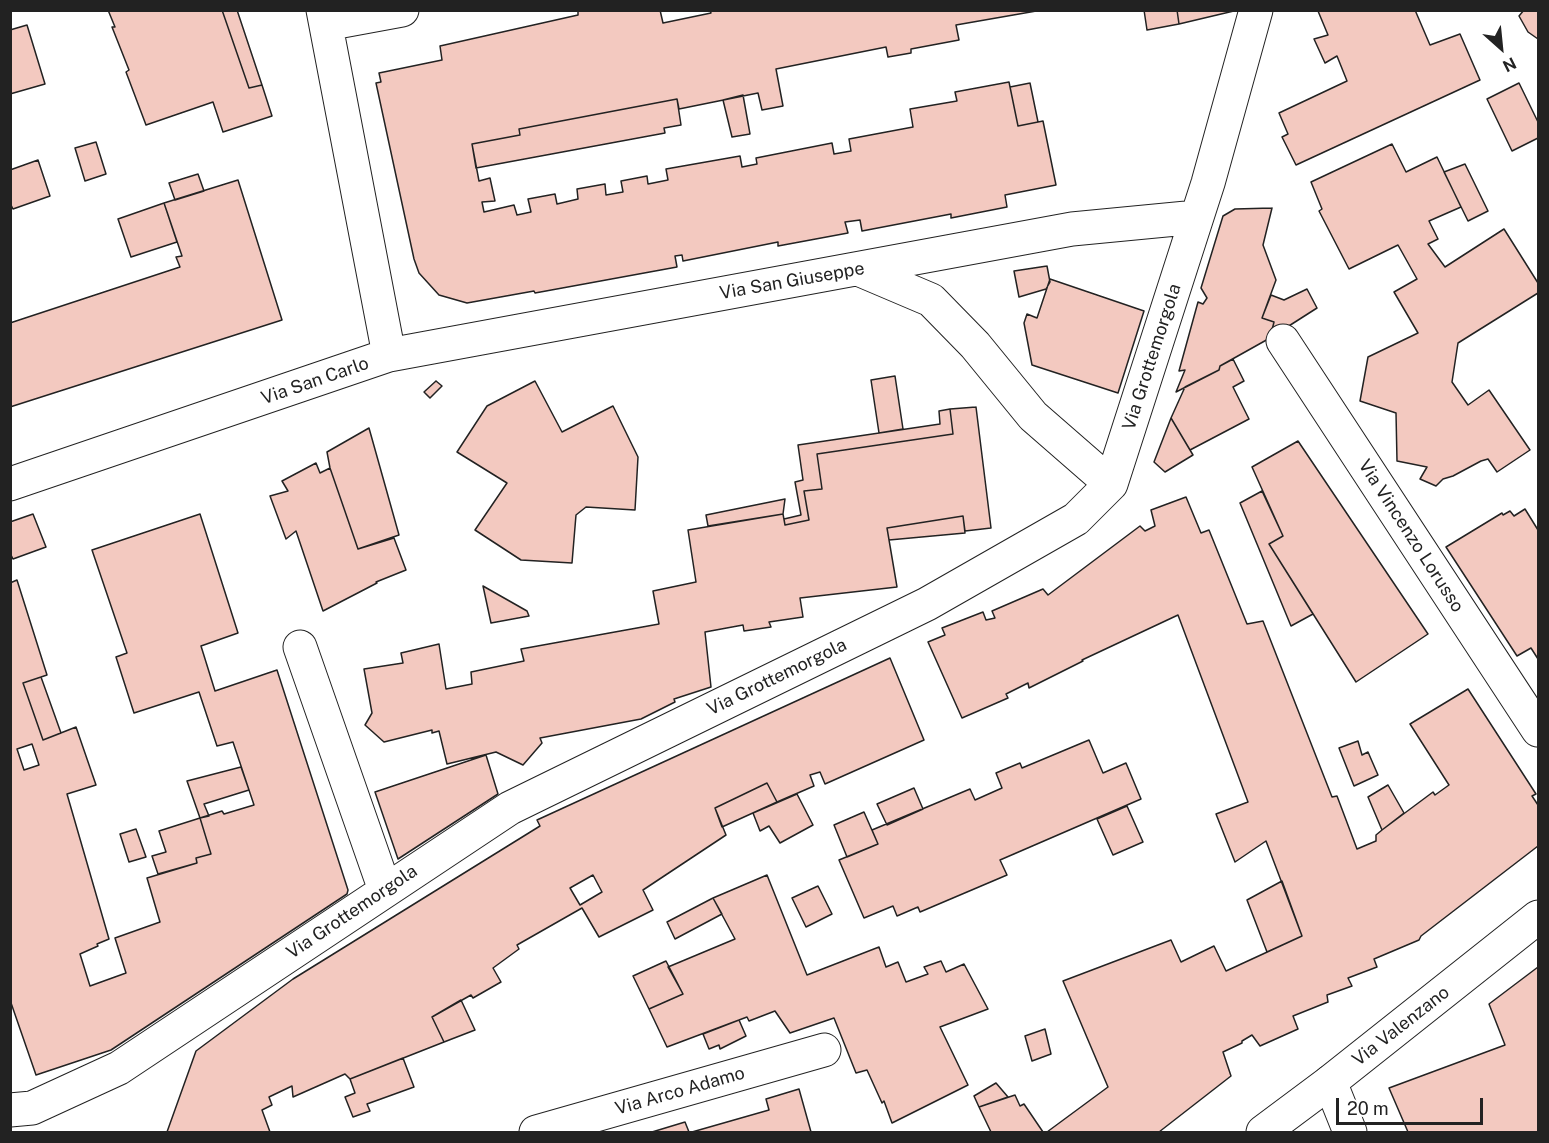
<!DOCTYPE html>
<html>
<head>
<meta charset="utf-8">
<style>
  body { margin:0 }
  #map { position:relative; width:1549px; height:1143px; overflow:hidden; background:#fff; font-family:"Public Sans",sans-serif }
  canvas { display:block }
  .frame { position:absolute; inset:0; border:12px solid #222; pointer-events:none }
  .north { position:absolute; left:1471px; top:18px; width:60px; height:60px; -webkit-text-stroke:4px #fff; paint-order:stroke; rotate:153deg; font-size:16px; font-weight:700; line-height:24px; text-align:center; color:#222 }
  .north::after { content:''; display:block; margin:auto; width:21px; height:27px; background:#222; clip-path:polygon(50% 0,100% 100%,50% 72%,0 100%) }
  .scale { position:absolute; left:1336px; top:1098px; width:147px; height:27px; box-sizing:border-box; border:3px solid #222; border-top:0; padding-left:8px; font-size:18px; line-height:21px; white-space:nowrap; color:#222; -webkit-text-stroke:4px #fff; paint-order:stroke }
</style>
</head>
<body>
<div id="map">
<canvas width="1549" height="1143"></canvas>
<div class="frame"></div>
<div class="north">N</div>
<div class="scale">20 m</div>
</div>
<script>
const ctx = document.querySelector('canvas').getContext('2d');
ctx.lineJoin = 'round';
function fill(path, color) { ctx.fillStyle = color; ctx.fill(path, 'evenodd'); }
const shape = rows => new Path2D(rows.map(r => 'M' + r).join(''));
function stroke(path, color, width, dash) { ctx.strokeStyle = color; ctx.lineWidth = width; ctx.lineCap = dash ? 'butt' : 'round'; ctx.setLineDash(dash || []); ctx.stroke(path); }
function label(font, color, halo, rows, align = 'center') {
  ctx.font = font + ' "Public Sans",sans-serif'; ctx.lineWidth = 4.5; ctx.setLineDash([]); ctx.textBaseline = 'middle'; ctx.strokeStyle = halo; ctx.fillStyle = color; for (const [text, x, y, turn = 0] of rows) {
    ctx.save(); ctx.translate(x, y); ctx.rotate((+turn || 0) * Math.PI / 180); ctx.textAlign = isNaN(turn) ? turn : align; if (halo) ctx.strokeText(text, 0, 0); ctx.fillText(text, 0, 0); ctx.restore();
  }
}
const building = shape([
  [108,10,222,10,249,88,262,85,272,116,223,132,213,102,146,125,126,72,129,70,112,27,115,27,108,10],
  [222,10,237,10,262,85,249,88,222,10],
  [660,10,663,23,711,13,710,10,1042,10,956,25,959,40,911,49,911,53,888,57,886,47,776,69,783,106,762,110,758,93,679,109,677,99,519,129,520,135,472,144,479,181,490,178,495,201,482,202,484,212,514,205,517,215,531,212,528,199,555,194,557,204,578,199,577,189,605,184,606,195,623,192,621,181,647,176,648,184,668,180,666,169,740,156,742,167,757,164,756,158,832,143,834,154,851,151,849,139,913,127,910,109,957,101,955,92,1009,82,1018,126,1043,121,1056,185,1005,195,1007,207,951,218,951,214,862,231,860,220,845,222,848,233,778,246,778,242,683,261,682,255,675,256,677,267,535,293,534,291,467,303,439,295,419,273,414,259,376,83,381,82,379,73,442,60,440,46,578,15,578,11,660,10],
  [1144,10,1177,10,1179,24,1147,30,1144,10],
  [1177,10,1238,10,1179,24,1177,10],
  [1320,10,1415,10,1430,45,1460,34,1480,80,1296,165,1282,137,1288,134,1279,113,1347,81,1337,56,1325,63,1314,39,1328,35,1318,11,1320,10],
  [1524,10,1538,10,1538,39,1528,32,1519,16,1524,10],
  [27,25,45,84,10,94,10,30,27,25],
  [1030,83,1038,122,1018,126,1010,87,1030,83],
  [1519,83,1538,122,1538,138,1512,151,1487,99,1519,83],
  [743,95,750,134,732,137,723,100,743,95],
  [677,99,681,125,664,128,665,133,476,168,472,144,520,135,519,129,677,99],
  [96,142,106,174,85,181,75,148,96,142],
  [1392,144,1406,172,1437,157,1461,207,1429,221,1438,239,1428,244,1445,267,1504,229,1538,283,1538,293,1458,343,1452,382,1468,405,1489,390,1530,450,1497,472,1488,459,1481,461,1453,476,1443,479,1436,486,1420,479,1427,467,1397,461,1396,413,1360,401,1368,357,1418,333,1394,292,1417,279,1398,245,1349,269,1319,211,1322,209,1311,182,1392,144],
  [38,160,50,196,13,209,10,203,10,170,38,160],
  [1465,164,1488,211,1468,221,1444,172,1465,164],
  [198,174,204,191,175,200,169,183,198,174],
  [238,180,282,320,10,407,10,323,180,267,176,257,182,256,164,203,238,180],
  [164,203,177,242,131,257,118,219,164,203],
  [1272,208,1263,245,1276,280,1262,318,1274,322,1270,338,1220,366,1219,370,1176,392,1185,370,1179,371,1198,302,1203,304,1207,298,1201,288,1223,216,1235,209,1272,208],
  [1047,266,1050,282,1046,289,1019,297,1014,271,1047,266],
  [1050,279,1144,311,1118,393,1032,365,1024,323,1027,314,1037,318,1050,279],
  [1307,289,1317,308,1270,338,1274,322,1262,318,1271,295,1284,300,1307,289],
  [1233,359,1244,381,1233,387,1249,419,1190,450,1171,418,1185,387,1219,370,1220,366,1233,359],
  [895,376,903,429,879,433,871,380,895,376],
  [436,381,442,386,430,398,424,392,436,381],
  [535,381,562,432,613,406,638,457,635,510,586,507,576,515,572,563,521,560,475,530,507,483,457,452,487,406,535,381],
  [976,407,991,528,965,531,963,516,887,528,897,587,800,598,803,617,769,622,771,627,744,631,743,625,705,632,711,687,674,699,675,702,641,719,540,738,542,743,523,765,496,752,447,764,439,731,432,733,432,730,384,742,365,725,372,713,364,669,403,663,401,653,439,644,446,689,472,684,471,672,524,661,521,649,659,624,653,591,696,582,688,530,783,514,785,525,809,520,804,491,822,489,817,454,953,434,950,409,976,407],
  [950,409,953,434,817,454,822,489,804,491,809,520,785,525,784,519,801,515,795,482,803,480,798,445,940,424,939,411,950,409],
  [1171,418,1193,455,1165,472,1154,462,1171,418],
  [369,428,399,535,358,549,330,468,327,452,369,428],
  [1298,441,1428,634,1356,682,1269,544,1283,536,1252,467,1298,441],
  [316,463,320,473,330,468,358,549,394,538,406,570,376,582,377,583,323,611,296,531,286,539,270,496,288,491,282,481,316,463],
  [1262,491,1283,536,1269,544,1313,614,1291,626,1240,503,1262,491],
  [1186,497,1201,533,1209,530,1247,624,1263,621,1332,797,1337,796,1357,849,1376,841,1376,835,1382,830,1433,792,1435,795,1449,785,1410,724,1468,689,1536,794,1532,796,1538,805,1538,846,1421,936,1419,940,1374,959,1377,967,1348,978,1352,986,1327,995,1328,1002,1293,1016,1298,1029,1260,1046,1252,1035,1242,1041,1242,1043,1223,1052,1231,1076,1159,1132,1047,1132,1108,1087,1063,981,1171,940,1181,962,1214,946,1226,971,1302,936,1266,841,1235,862,1216,814,1248,802,1178,615,1082,660,1083,661,1029,688,1028,683,1006,694,1008,698,962,718,928,642,945,635,942,628,983,612,986,620,995,618,992,611,1043,589,1048,595,1140,526,1145,531,1155,526,1151,510,1186,497],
  [785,499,783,514,708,526,706,515,785,499],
  [1525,509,1538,530,1538,659,1531,648,1517,656,1446,547,1502,513,1503,515,1510,511,1514,516,1525,509],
  [33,514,46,547,13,559,10,553,10,522,33,514],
  [200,514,238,633,201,646,215,691,277,670,348,890,347,894,111,1050,36,1075,10,1000,10,583,17,580,47,675,23,683,43,740,76,727,96,785,67,794,109,939,97,944,98,946,80,954,90,986,126,973,115,938,160,922,147,878,197,863,196,858,211,854,200,818,222,811,224,814,254,805,233,742,217,746,199,692,134,713,116,657,127,653,92,550,200,514],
  [32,744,39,765,24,770,17,749,32,744],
  [963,516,965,533,889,540,887,528,963,516],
  [483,586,527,611,529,616,491,623,483,586],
  [890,658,924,740,825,784,820,772,810,775,814,786,777,802,767,783,715,808,726,835,643,890,653,910,599,937,582,908,517,945,519,949,493,968,501,982,473,998,471,995,432,1017,444,1042,350,1079,345,1074,293,1097,292,1086,269,1097,272,1105,262,1110,270,1132,167,1132,196,1051,293,979,540,826,537,820,890,658],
  [593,875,602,892,580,905,570,888,593,875],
  [41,677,61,733,43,740,23,683,41,677],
  [1089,740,1103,773,1126,763,1141,799,1000,860,1007,875,920,912,918,907,897,916,893,906,864,918,839,860,878,844,872,830,970,789,975,800,1002,788,996,773,1020,763,1022,768,1089,740],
  [1358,741,1362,755,1368,752,1378,775,1354,786,1339,748,1358,741],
  [486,755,498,794,398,859,375,792,486,755],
  [241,767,249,790,204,804,209,816,200,818,187,781,241,767],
  [767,783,777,802,722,827,715,808,767,783],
  [1388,785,1404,813,1382,830,1368,797,1388,785],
  [914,788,923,809,887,825,877,804,914,788],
  [797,794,813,825,780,843,769,826,760,831,753,813,797,794],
  [1127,806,1143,842,1113,855,1097,819,1127,806],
  [864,812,878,844,847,857,834,825,864,812],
  [200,818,211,854,196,858,197,863,158,874,152,856,166,852,159,831,200,818],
  [136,829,146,857,129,862,120,834,136,829],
  [767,875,807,975,879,947,886,967,898,962,906,982,928,974,924,967,941,961,946,972,964,964,988,1009,940,1027,968,1085,892,1123,884,1101,882,1103,867,1070,856,1073,834,1018,790,1033,775,1011,749,1021,747,1017,667,1047,649,1009,683,994,668,967,735,939,713,898,767,875],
  [1282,881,1302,936,1267,952,1247,900,1282,881],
  [818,886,832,914,806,927,792,898,818,886],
  [713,898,722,914,675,939,667,922,713,898],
  [666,961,683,994,649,1009,633,976,666,961],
  [1538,967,1538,1132,1408,1132,1389,1088,1505,1045,1489,1004,1538,967],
  [461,1000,475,1030,444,1042,432,1017,461,1000],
  [739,1020,746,1036,720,1049,719,1045,709,1049,703,1034,739,1020],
  [1045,1029,1051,1054,1032,1061,1025,1036,1045,1029],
  [403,1058,414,1087,367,1104,370,1111,353,1117,345,1097,355,1093,350,1079,403,1058],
  [996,1083,1008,1097,979,1107,974,1096,996,1083],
  [799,1089,811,1132,692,1132,769,1110,766,1099,799,1089],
  [1015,1095,1020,1106,1024,1104,1043,1132,991,1132,979,1107,1015,1095],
  [685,1122,689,1132,652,1132,685,1122]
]);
fill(building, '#f3c9c0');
stroke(building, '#222', 1.5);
const minor = shape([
  [326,24,402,10],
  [858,269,931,300,975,345,1033,416,1111,484],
  [1283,341,1538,730],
  [389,355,1072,229,1197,217],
  [10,484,389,355,323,10],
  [300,647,385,890],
  [1330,1082,1350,1132],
  [10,1110,32,1108,119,1068,510,808,927,604,1076,519,1111,484,1208,183,1256,10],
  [536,1132,824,1050]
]);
const tertiary = shape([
  [1263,1132,1330,1082,1538,917]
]);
stroke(minor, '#222', 35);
stroke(tertiary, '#222', 35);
stroke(minor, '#fff', 33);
stroke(tertiary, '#fff', 33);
label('18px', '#222', '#fff', [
  ["Via San Giuseppe",792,281,-10],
  ["Via Grottemorgola",1152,357,-72],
  ["Via San Carlo",315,381,-19],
  ["Via Vincenzo Lorusso",1411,536,57],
  ["Via Grottemorgola",777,677,-26],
  ["Via Grottemorgola",352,912,-34],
  ["Via Valenzano",1401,1026,-38],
  ["Via Arco Adamo",680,1091,-16]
]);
</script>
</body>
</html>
